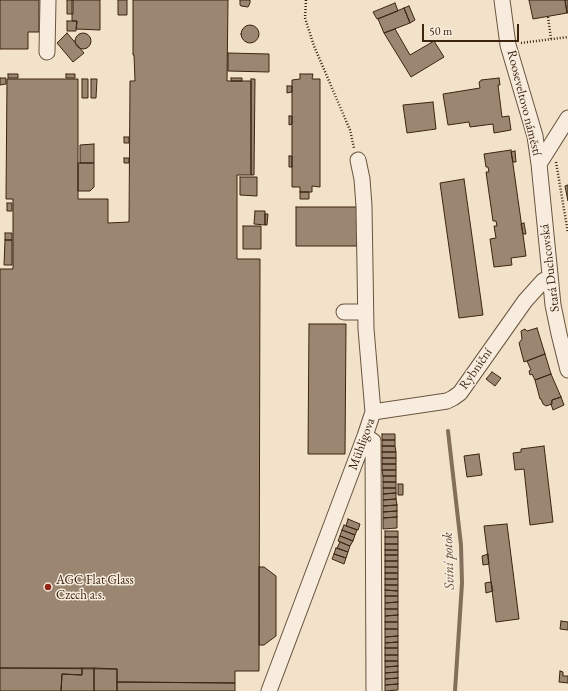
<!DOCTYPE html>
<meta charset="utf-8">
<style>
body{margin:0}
#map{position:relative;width:568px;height:691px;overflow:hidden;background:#f2e2ca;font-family:"EB Garamond",serif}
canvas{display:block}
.scale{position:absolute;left:422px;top:24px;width:97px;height:18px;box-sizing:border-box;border:2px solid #3c2411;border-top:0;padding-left:5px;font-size:12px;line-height:14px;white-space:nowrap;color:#3c2411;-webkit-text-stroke:3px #f7ecdd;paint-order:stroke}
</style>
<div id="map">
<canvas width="568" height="691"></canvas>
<div class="scale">50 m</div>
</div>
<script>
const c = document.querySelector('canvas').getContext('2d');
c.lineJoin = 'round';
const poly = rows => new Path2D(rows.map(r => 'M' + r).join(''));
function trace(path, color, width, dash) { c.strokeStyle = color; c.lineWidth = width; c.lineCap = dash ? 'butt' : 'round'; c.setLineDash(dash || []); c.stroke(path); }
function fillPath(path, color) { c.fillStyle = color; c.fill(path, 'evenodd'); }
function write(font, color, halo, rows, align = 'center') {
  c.font = font + ' "EB Garamond",serif'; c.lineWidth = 3; c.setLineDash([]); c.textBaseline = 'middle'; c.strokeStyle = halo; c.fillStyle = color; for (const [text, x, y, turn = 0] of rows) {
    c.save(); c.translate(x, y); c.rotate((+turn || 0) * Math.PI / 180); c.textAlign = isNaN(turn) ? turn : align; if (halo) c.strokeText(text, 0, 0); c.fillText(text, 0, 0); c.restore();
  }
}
trace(poly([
 [448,431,461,545,462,583,455,691]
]), '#846f5a', 4);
const building = poly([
 [0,0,39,0,39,32,28,32,28,49,0,49,0,0],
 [67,0,73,0,73,14,67,14,67,0],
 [72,0,100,0,100,30,76,29,77,21,72,21,72,0],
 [118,0,127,0,127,15,118,15,118,0],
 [133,0,228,0,227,81,251,81,251,175,237,175,237,259,260,259,259,671,235,671,235,683,117,682,117,669,0,668,0,269,13,269,13,199,6,199,7,79,78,79,78,199,108,199,108,223,129,222,130,81,135,81,134,55,133,55,133,0],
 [240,0,250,0,250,3,248,7,241,6,240,5,240,0],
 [529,0,565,0,567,13,533,19,529,0],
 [565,0,568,0,568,13,567,13,565,0],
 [395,3,398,11,377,19,373,12,395,3],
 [409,6,415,20,410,23,404,8,409,6],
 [404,8,410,23,384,33,378,19,404,8],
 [67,21,77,21,76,31,67,31,67,21],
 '241 34a9 9 0 1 1 18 0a9 9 0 1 1-18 0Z',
 [395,29,410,55,434,41,444,57,411,77,384,33,395,29],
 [67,33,84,53,73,62,57,43,67,33],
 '75 41a8 8 0 1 1 16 0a8 8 0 1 1-16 0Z',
 [228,53,269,54,269,72,228,71,228,53],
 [8,74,18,74,18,78,8,78,8,74],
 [66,74,75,74,75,78,66,78,66,74],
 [300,74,313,74,312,79,320,79,320,187,312,186,312,192,300,192,300,187,292,187,292,80,300,79,300,74],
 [0,78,6,78,6,84,0,85,0,78],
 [231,78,242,78,242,81,231,81,231,78],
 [499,78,500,85,498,85,502,117,509,116,511,130,494,133,493,124,470,127,469,122,448,125,443,94,480,88,479,82,481,81,481,80,499,78],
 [82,79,88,79,88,98,82,98,82,79],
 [91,79,97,79,96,98,91,98,91,79],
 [251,79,255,79,254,175,251,175,251,79],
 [287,86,292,86,292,92,287,93,287,86],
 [433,102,436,129,407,133,403,105,433,102],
 [289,116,292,116,292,124,289,125,289,116],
 [124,137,129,137,129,143,124,143,124,137],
 [94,144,94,163,80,163,80,145,94,144],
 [511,150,526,256,511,258,512,265,494,267,490,239,496,238,494,226,497,226,496,221,493,221,486,172,489,172,488,167,486,167,484,154,511,150],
 [515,151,516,162,513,162,511,152,515,151],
 [289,156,292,156,292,167,289,167,289,156],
 [124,158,129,158,129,163,124,163,124,158],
 [78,163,94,163,94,187,90,191,78,191,78,163],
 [240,177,257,177,257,196,240,195,240,177],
 [464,179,483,315,459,318,440,183,464,179],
 [568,185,568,201,565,186,568,185],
 [300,192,309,192,309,199,300,199,300,192],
 [7,203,12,203,12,211,7,211,7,203],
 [296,207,357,207,357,246,296,246,296,207],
 [255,211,265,211,265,225,254,224,255,211],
 [265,214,268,214,267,225,265,225,265,214],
 [524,223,526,234,523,234,521,224,524,223],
 [243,226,261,226,261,249,243,249,243,226],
 [5,233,12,233,12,240,5,240,5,233],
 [5,240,12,240,12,265,4,265,5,240],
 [309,324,346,324,345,454,308,454,309,324],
 [537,328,545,354,524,362,519,343,522,339,521,331,525,329,527,331,537,328],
 [545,354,551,374,535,380,532,374,530,375,529,371,531,370,527,361,545,354],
 [492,372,501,378,495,386,486,379,492,372],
 [551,374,561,397,552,400,552,404,546,406,543,404,541,399,540,399,535,380,551,374],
 [561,397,564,405,553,410,551,404,552,400,561,397],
 [382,434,395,434,395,440,382,440,382,434],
 [382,440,395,440,395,446,382,446,382,440],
 [382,446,395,446,396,452,382,452,382,446],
 [544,446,553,522,530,525,524,469,515,470,513,453,521,452,521,449,544,446],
 [382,452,396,452,396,458,382,458,382,452],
 [479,454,482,475,467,477,464,456,479,454],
 [382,458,396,458,396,464,382,464,382,458],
 [382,464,396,464,396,470,382,470,382,464],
 [382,470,396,470,396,476,383,476,382,470],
 [383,476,396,476,396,482,383,482,383,476],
 [383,482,396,482,396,488,383,488,383,482],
 [398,484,403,484,403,495,398,495,398,484],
 [383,488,396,488,396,493,383,494,383,488],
 [396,493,396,499,383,500,383,494,396,493],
 [396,499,397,505,383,506,383,500,396,499],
 [397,505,397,511,383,512,383,506,397,505],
 [397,511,397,517,383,518,383,512,397,511],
 [397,517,397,528,383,529,383,518,397,517],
 [348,519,360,524,358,530,346,526,348,519],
 [507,524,519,619,496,622,484,526,507,524],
 [344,525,357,530,355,535,342,530,344,525],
 [342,530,355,535,353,541,340,536,342,530],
 [385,531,398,531,398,537,385,537,385,531],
 [340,536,353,541,350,546,338,541,340,536],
 [385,537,398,537,398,544,385,544,385,537],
 [340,542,350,546,348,552,337,548,340,542],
 [385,544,398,544,398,550,385,550,385,544],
 [336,548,348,552,346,558,334,554,336,548],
 [385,550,398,550,398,555,385,555,385,550],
 [334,554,346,558,344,564,332,559,334,554],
 [488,554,489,564,483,565,482,556,488,554],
 [385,555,398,555,398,561,385,561,385,555],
 [385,561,398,561,398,567,385,567,385,561],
 [259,567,264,567,276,576,276,636,264,645,259,645,259,567],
 [385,567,398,567,398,573,385,573,385,567],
 [385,573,398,573,398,579,385,579,385,573],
 [385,579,398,579,398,585,385,585,385,579],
 [491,582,493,591,486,593,485,583,491,582],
 [385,585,398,585,398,591,385,590,385,585],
 [385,590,398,591,398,596,385,596,385,590],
 [385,596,398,596,398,602,385,603,385,596],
 [398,602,398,609,385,609,385,603,398,602],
 [385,609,398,609,398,615,385,616,385,609],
 [398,615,398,622,385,622,385,616,398,615],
 [561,621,568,622,568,630,560,629,561,621],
 [385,622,398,622,398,629,385,629,385,622],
 [385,629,398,629,398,636,385,637,385,629],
 [398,636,398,642,385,643,385,637,398,636],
 [398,642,398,648,385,648,385,643,398,642],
 [385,648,398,648,398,655,385,655,385,648],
 [385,655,398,655,398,661,385,661,385,655],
 [385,661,398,661,398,666,385,667,385,661],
 [398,666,398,672,385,673,385,667,398,666],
 [0,668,82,668,82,675,62,674,61,691,0,691,0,668],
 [82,668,94,668,94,691,61,691,62,674,82,675,82,668],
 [94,668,117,669,117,691,94,691,94,668],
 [560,671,563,672,563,676,568,676,568,683,559,682,560,671],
 [398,672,398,678,385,679,385,673,398,672],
 [398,678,398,684,385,685,385,679,398,678],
 [117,682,235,683,235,691,117,691,117,682],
 [398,684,398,690,385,691,385,685,398,684]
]);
fillPath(building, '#9b8771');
trace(building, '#3c2411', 1);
const minor = poly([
 [502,0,508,45,535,136,539,164,553,305,559,334,568,370],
 [47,52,48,0],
 [539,164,568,118],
 [344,312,365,312],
 [373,412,447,401,453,398,460,393,525,301,543,281,550,277],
 [365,436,373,441,374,691],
 [269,691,365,436,373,412,366,329,364,206,362,179,358,160]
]);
trace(minor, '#6a543f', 17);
trace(poly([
 [306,0,305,18,314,46,350,130,354,148],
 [548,17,551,39],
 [521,43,568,37],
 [556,162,568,233]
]), '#3c2411', 2.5, [1, 2]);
trace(minor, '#f7ecdd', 15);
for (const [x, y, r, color] of [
 [48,587,4,"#8f2418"]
]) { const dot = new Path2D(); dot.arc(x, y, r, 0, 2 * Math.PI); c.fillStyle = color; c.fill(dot); trace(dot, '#f7ecdd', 1.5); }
write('13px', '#3c2411', '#f7ecdd', [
 ["Rooseveltovo náměstí",524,103,76],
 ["Stará Duchcovská",550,268,-97],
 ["Rybniční",476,369,-55],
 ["Mühligova",362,444,-70]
]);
write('13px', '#3c2411', '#f7ecdd', [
 ["AGC Flat Glass",56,580],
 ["Czech a.s.",56,595]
], 'left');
write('italic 14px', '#604a36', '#f7ecdd', [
 ["Sviní potok",449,561,-92]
]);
</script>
